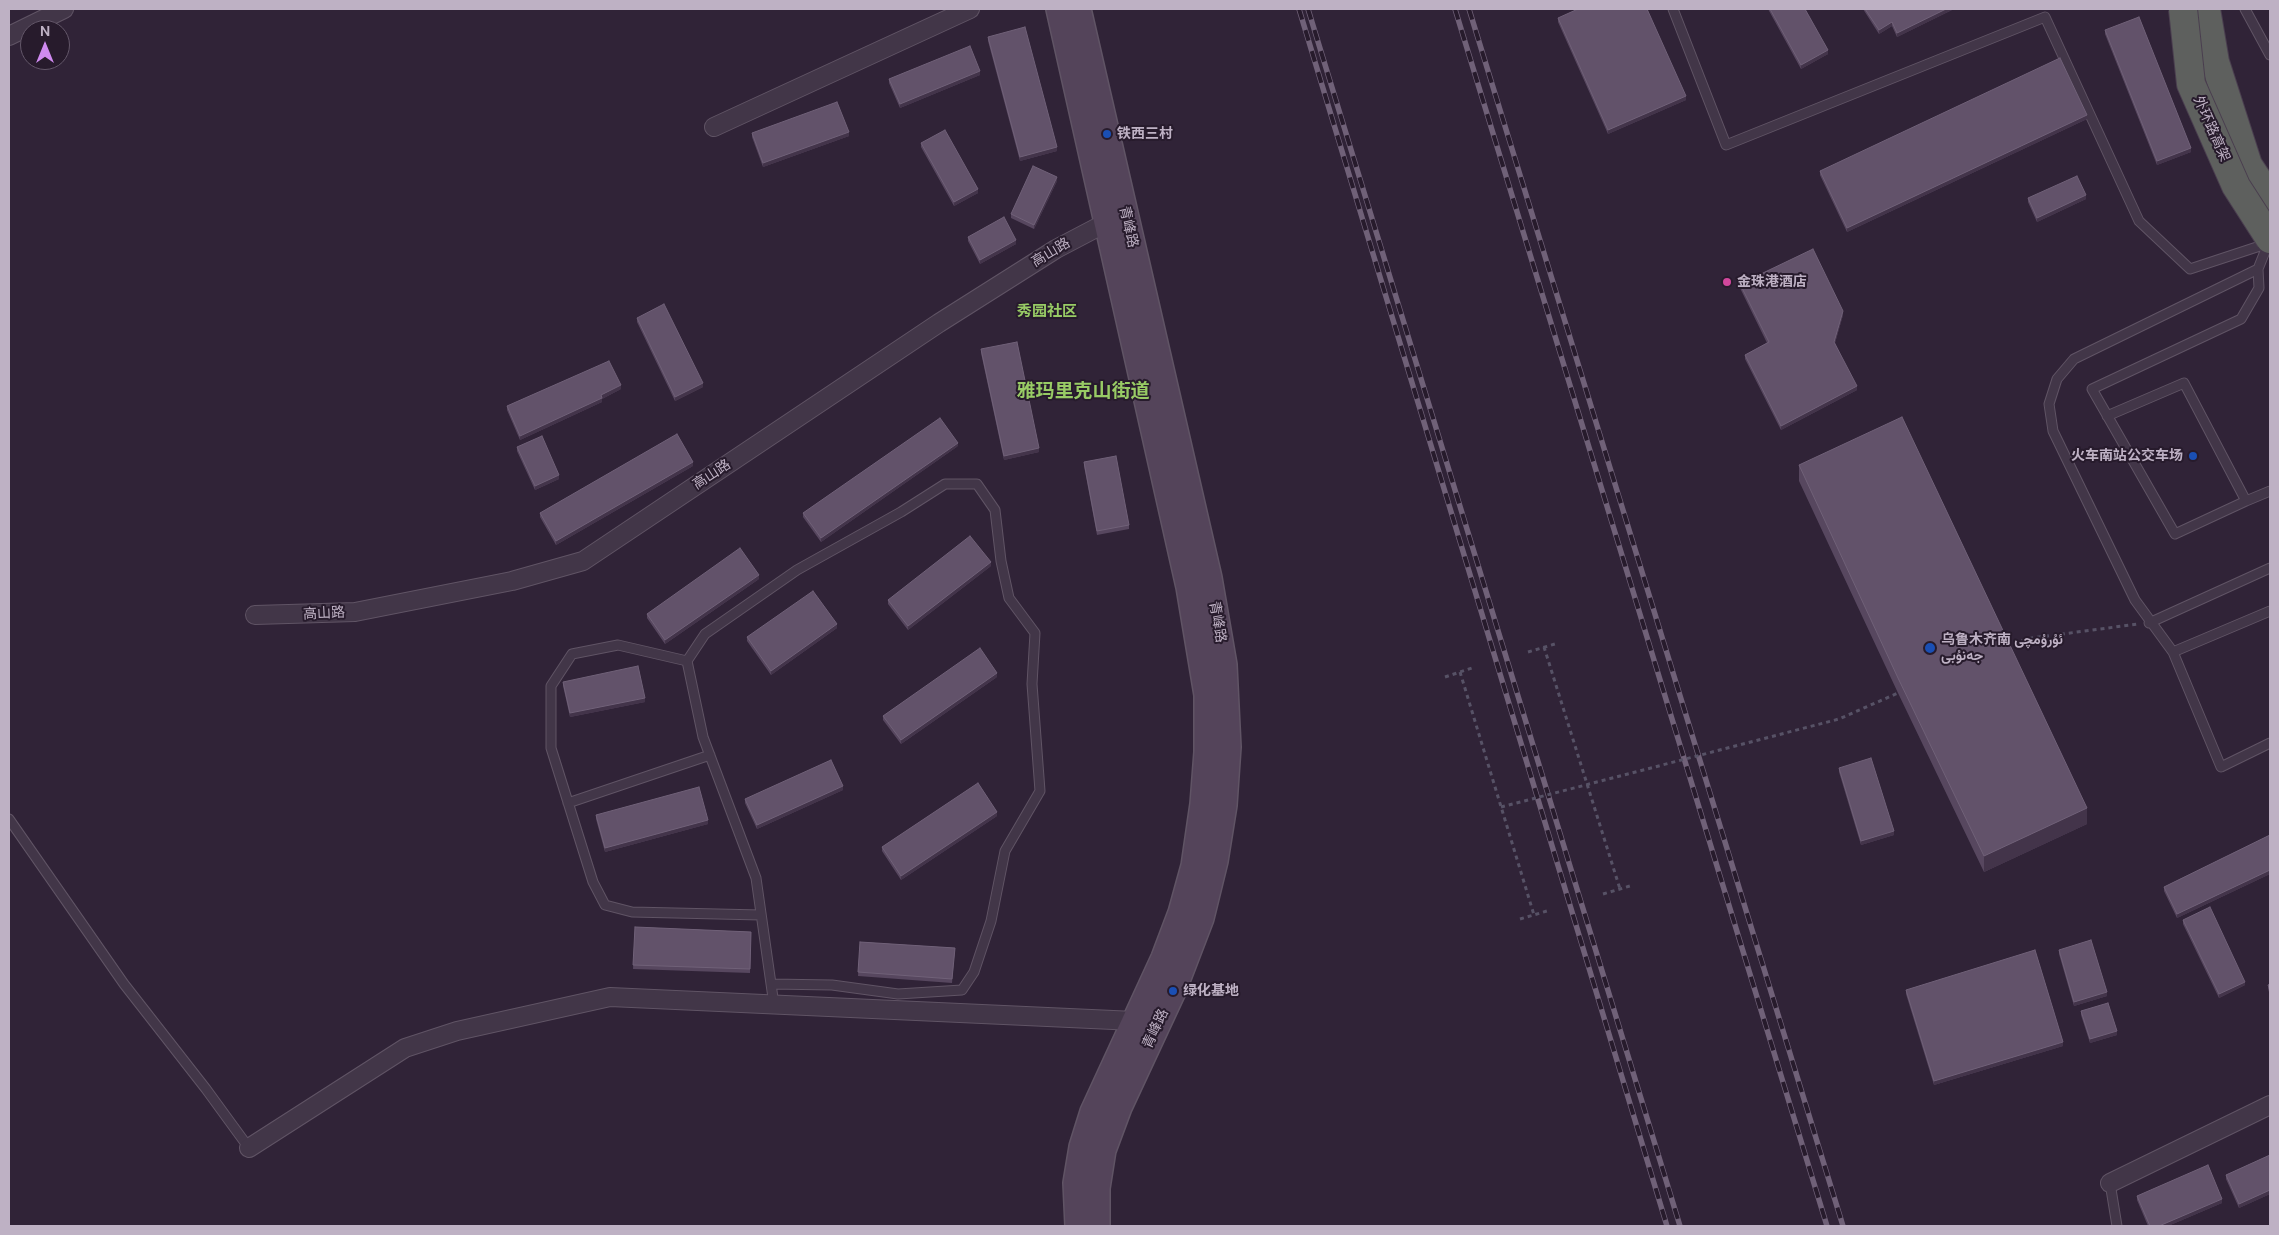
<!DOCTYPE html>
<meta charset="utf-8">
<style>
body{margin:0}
#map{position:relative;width:2279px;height:1235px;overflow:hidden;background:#302337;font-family:"DM Sans",sans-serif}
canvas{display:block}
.frame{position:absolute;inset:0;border:10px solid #beb1c4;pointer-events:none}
.north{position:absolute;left:20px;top:20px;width:50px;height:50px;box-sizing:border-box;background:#271b2c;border:1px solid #635769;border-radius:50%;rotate:0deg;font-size:14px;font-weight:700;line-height:20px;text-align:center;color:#beb1c4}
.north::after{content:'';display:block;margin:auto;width:18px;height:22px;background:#cf8af0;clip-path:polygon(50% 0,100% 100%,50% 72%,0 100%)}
</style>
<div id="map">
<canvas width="2279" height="1235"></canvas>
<div class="frame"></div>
<div class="north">N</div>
</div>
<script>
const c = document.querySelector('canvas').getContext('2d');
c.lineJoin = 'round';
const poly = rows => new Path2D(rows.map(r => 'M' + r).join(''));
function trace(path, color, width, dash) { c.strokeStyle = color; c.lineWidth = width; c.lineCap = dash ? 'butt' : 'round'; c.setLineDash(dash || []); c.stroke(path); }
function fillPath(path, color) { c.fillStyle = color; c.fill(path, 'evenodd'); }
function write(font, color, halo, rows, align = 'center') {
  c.font = font + ' "DM Sans",Vazirmatn,"Noto Sans SC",sans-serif'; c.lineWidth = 4; c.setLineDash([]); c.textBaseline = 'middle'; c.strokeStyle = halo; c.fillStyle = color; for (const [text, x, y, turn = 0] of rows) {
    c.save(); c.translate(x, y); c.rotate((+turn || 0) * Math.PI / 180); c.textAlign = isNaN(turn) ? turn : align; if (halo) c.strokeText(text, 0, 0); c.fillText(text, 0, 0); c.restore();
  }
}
const service = poly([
 [1673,9,1726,145,2045,17,2139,221,2190,269,2269,243],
 [2245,9,2270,55],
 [2258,269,2074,359,2057,379,2049,404,2053,431,2135,600,2173,652,2270,611],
 [2107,416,2184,383,2246,501,2270,491],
 [2246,501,2175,534,2092,389,2241,319,2259,288,2258,269,2268,244],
 [2149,623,2270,568],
 [2173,652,2221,767,2270,743],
 [687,661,618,645,572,654,551,686,551,748,593,882,605,905,632,912,761,915],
 [568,803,710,755],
 [9,819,124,984,206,1089,249,1148],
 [772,984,832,985,898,994,962,990,974,972,991,921,1005,851,1040,791,1032,684,1035,633,1009,598,1001,561,995,510,977,484,945,484,901,512,797,570,705,634,687,661,703,737,756,878,774,1005],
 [2110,1183,2117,1226]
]);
const minor = poly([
 [9,36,64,9],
 [714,127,970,9],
 [255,615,355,612,512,581,583,561,939,323,1056,249,1117,217],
 [249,1148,405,1048,457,1031,610,997,1135,1021],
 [2110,1183,2270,1105]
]);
const secondary = poly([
 [1059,9,1189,587,1207,695,1207,752,1203,804,1194,866,1181,913,1164,958,1093,1112,1082,1147,1076,1183,1078,1226],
 [1078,9,1209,578,1224,665,1228,747,1224,805,1215,861,1201,918,1173,991,1119,1107,1103,1150,1097,1188,1097,1226]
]);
const trunk = poly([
 [2206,9,2215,62,2248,165,2270,198]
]);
trace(service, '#605465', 11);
trace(minor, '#605465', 20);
trace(secondary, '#605465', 28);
trace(trunk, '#4a3e4f', 30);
trace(poly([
 [2006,645,2032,638,2138,624],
 [1544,647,1620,889],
 [1528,652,1555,644],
 [1460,672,1534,915],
 [1445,677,1472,668],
 [1603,894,1630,886],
 [1520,919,1547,911]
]), '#575266', 3, [4, 4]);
trace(service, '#423648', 9);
trace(minor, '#423648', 18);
trace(secondary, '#54445a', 25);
trace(trunk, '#5e605e', 28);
const rail = poly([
 [1299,9,1667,1226],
 [1308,9,1680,1226],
 [1455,9,1827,1226],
 [1469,9,1843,1226]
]);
trace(rail, '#706178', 5.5);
trace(rail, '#271b2c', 4, [11]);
const trunkBridge = poly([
 [2183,9,2191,84,2236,186,2270,239]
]);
trace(trunkBridge, '#4a3e4f', 30, []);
trace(poly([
 [1501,807,1839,719,1898,693]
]), '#575266', 3, [4, 4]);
trace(trunkBridge, '#5e605e', 28);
fillPath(poly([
 [1768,9,1805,9,1828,54,1801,69],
 [1863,9,1954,9,1897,37,1892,26,1879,34],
 [1558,18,1686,100,1608,134,1558,22],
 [2105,30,2191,152,2157,165,2105,34],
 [988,37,1057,151,1020,161,988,41],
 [980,75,900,108,889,83,889,79],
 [2087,119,1847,232,1820,175,1820,171],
 [752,133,849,136,763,167,752,137],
 [921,143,978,193,954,206,921,147],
 [1057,181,1034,229,1011,218,1011,214],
 [2028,198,2086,199,2037,222,2028,202],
 [968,237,1016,244,980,264,968,241],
 [1740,284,1843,315,1835,343,1857,390,1781,430,1745,359,1745,355,1767,343,1740,288],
 [637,318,703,387,675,401,637,322],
 [981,349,1039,452,1004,460,981,353],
 [621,389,602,399,602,402,520,440,507,410,507,406],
 [958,446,821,542,803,517,803,513],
 [517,447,559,479,535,490,517,451],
 [1084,462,1129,525,1129,529,1097,535,1084,466],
 [1799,465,2087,824,1984,872,1898,693,1799,481],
 [693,466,556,545,540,517,540,513],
 [991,566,908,630,888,604,888,600],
 [759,579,665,644,647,618,647,614],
 [837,628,771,675,747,641,747,637],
 [997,677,901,744,883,720,883,716],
 [563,682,645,702,570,717,563,686],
 [1839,768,1894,835,1861,845,1839,772],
 [843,790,757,829,745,803,745,799],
 [596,815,708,824,605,852,596,819],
 [997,816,901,880,882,851,882,847],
 [2270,835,2270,874,2177,918,2164,891,2164,887],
 [2183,920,2245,985,2219,998,2183,924],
 [635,927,751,932,750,973,633,969],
 [860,942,955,948,952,983,858,976],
 [2059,950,2107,996,2074,1006,2059,954],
 [2270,984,2270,995,2268,989,2268,985],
 [1906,990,2063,1046,1934,1085,1906,994],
 [2081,1011,2117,1035,2090,1043,2081,1015],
 [2270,1155,2270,1194,2239,1208,2226,1179,2226,1175],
 [2137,1196,2222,1203,2168,1226,2148,1226,2137,1200]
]), '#57475f');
fillPath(poly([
 [1946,9,1954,9,1897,37,1897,33],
 [1892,22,1892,26,1879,34,1879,30],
 [1828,50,1828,54,1801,69,1801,65],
 [980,71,980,75,900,108,900,104],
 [1686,96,1686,100,1608,134,1608,130],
 [2087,115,2087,119,1847,232,1847,228],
 [849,132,849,136,763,167,763,163],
 [1057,147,1057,151,1020,161,1020,157],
 [2191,148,2191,152,2157,165,2157,161],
 [1057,177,1057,181,1034,229,1034,225],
 [978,189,978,193,954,206,954,202],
 [2086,195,2086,199,2037,222,2037,218],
 [1016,240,1016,244,980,264,980,260],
 [1843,311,1843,315,1834,346,1834,342],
 [703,383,703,387,675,401,675,397],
 [621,385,621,389,602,399,602,402,520,440,520,436],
 [1857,386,1857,390,1781,430,1781,426],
 [958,443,958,446,821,542,821,538],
 [1039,448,1039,452,1004,460,1004,456],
 [693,462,693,466,556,545,556,541],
 [559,475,559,479,535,490,535,486],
 [991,562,991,566,908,630,908,626],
 [759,575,759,579,665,644,665,640],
 [837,624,837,628,771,675,771,671],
 [997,673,997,677,901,744,901,740],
 [645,698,645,702,570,717,570,713],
 [843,786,843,790,757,829,757,825],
 [2087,808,2087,824,1984,872,1984,856],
 [997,812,997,816,901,880,901,876],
 [708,820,708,824,605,852,605,848],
 [1894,831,1894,835,1861,845,1861,841],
 [2270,870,2270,874,2177,918,2177,914],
 [2245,982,2245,985,2219,998,2219,994],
 [2107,992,2107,996,2074,1006,2074,1002],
 [2117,1031,2117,1035,2090,1043,2090,1039],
 [2063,1042,2063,1046,1934,1085,1934,1081],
 [2270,1190,2270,1194,2239,1208,2239,1204],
 [2222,1199,2222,1203,2168,1226,2159,1226]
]), '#43344a');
const building = poly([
 [1578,9,1647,9,1686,96,1608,130,1558,18,1578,9],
 [1770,9,1805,9,1828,50,1801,65,1770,9],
 [1865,9,1946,9,1897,33,1892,22,1879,30,1865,9],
 [2139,17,2191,148,2157,161,2105,30,2139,17],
 [1025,27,1057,147,1020,157,988,37,1025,27],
 [970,46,980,71,900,104,889,79,970,46],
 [2060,58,2087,115,1847,228,1820,171,2060,58],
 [837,102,849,132,763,163,752,133,837,102],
 [945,130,978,189,954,202,921,143,945,130],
 [1033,166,1057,177,1034,225,1011,214,1033,166],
 [2077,176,2086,195,2037,218,2028,198,2077,176],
 [1004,217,1016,240,980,260,968,237,1004,217],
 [1813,249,1843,311,1834,342,1857,386,1781,426,1745,355,1769,342,1740,284,1813,249],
 [664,304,703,383,675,397,637,318,664,304],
 [1017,342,1039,448,1004,456,981,349,1017,342],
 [609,361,621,385,601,395,602,398,520,436,507,406,609,361],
 [1902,417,2087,808,1984,856,1898,678,1799,465,1902,417],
 [940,418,958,443,821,538,803,513,940,418],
 [677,434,693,462,556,541,540,513,677,434],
 [542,436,559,475,535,486,517,447,542,436],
 [1116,456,1129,525,1097,531,1084,462,1116,456],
 [970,536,991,562,908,626,888,600,970,536],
 [740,548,759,575,665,640,647,614,740,548],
 [813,591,837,624,771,671,747,637,813,591],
 [980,648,997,673,901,740,883,716,980,648],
 [638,666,645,698,570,713,563,682,638,666],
 [1871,758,1894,831,1861,841,1839,768,1871,758],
 [831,760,843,786,757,825,745,799,831,760],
 [978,783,997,812,901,876,882,847,978,783],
 [699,787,708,820,605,848,596,815,699,787],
 [2270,835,2270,870,2177,914,2164,887,2270,835],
 [2210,907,2245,982,2219,994,2183,920,2210,907],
 [635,927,751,932,750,969,633,965,635,927],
 [2091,940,2107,992,2074,1002,2059,950,2091,940],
 [860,942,955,948,952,979,858,972,860,942],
 [2035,950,2063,1042,1934,1081,1906,990,2035,950],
 [2270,984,2270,991,2268,985,2270,984],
 [2108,1003,2117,1031,2090,1039,2081,1011,2108,1003],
 [2270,1155,2270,1190,2239,1204,2226,1175,2270,1155],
 [2208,1165,2222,1199,2159,1226,2150,1226,2137,1196,2208,1165]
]);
fillPath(building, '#62526a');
trace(building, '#706178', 1);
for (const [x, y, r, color] of [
 [1107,134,5,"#1a4fb4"],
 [1727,282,5,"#d1479c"],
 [2193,456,5,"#1a4fb4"],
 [1930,648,6,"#1a4fb4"],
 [1173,991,5,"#1a4fb4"]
]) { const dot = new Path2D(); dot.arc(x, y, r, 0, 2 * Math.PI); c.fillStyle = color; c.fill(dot); trace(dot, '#271b2c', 2); }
write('14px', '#beb1c4', '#271b2c', [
 ["外环路高架",2211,129,66],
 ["青峰路",1128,227,77],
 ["高山路",1051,253,-31],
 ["高山路",712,475,-33],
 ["高山路",324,614,-3],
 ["青峰路",1217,622,80],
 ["青峰路",1156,1029,-65]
]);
write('bold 14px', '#beb1c4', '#271b2c', [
 ["铁西三村",1117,134],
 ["金珠港酒店",1737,282],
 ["火车南站公交车场",2183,456,"right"],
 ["乌鲁木齐南 ئۇرۇمچى",1941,640],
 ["جەنۇبى",1941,656],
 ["绿化基地",1183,991]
], 'left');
write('bold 15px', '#98cb65', '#271b2c', [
 ["秀园社区",1047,312]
]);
write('bold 19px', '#98cb65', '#271b2c', [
 ["雅玛里克山街道",1083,392]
]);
</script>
